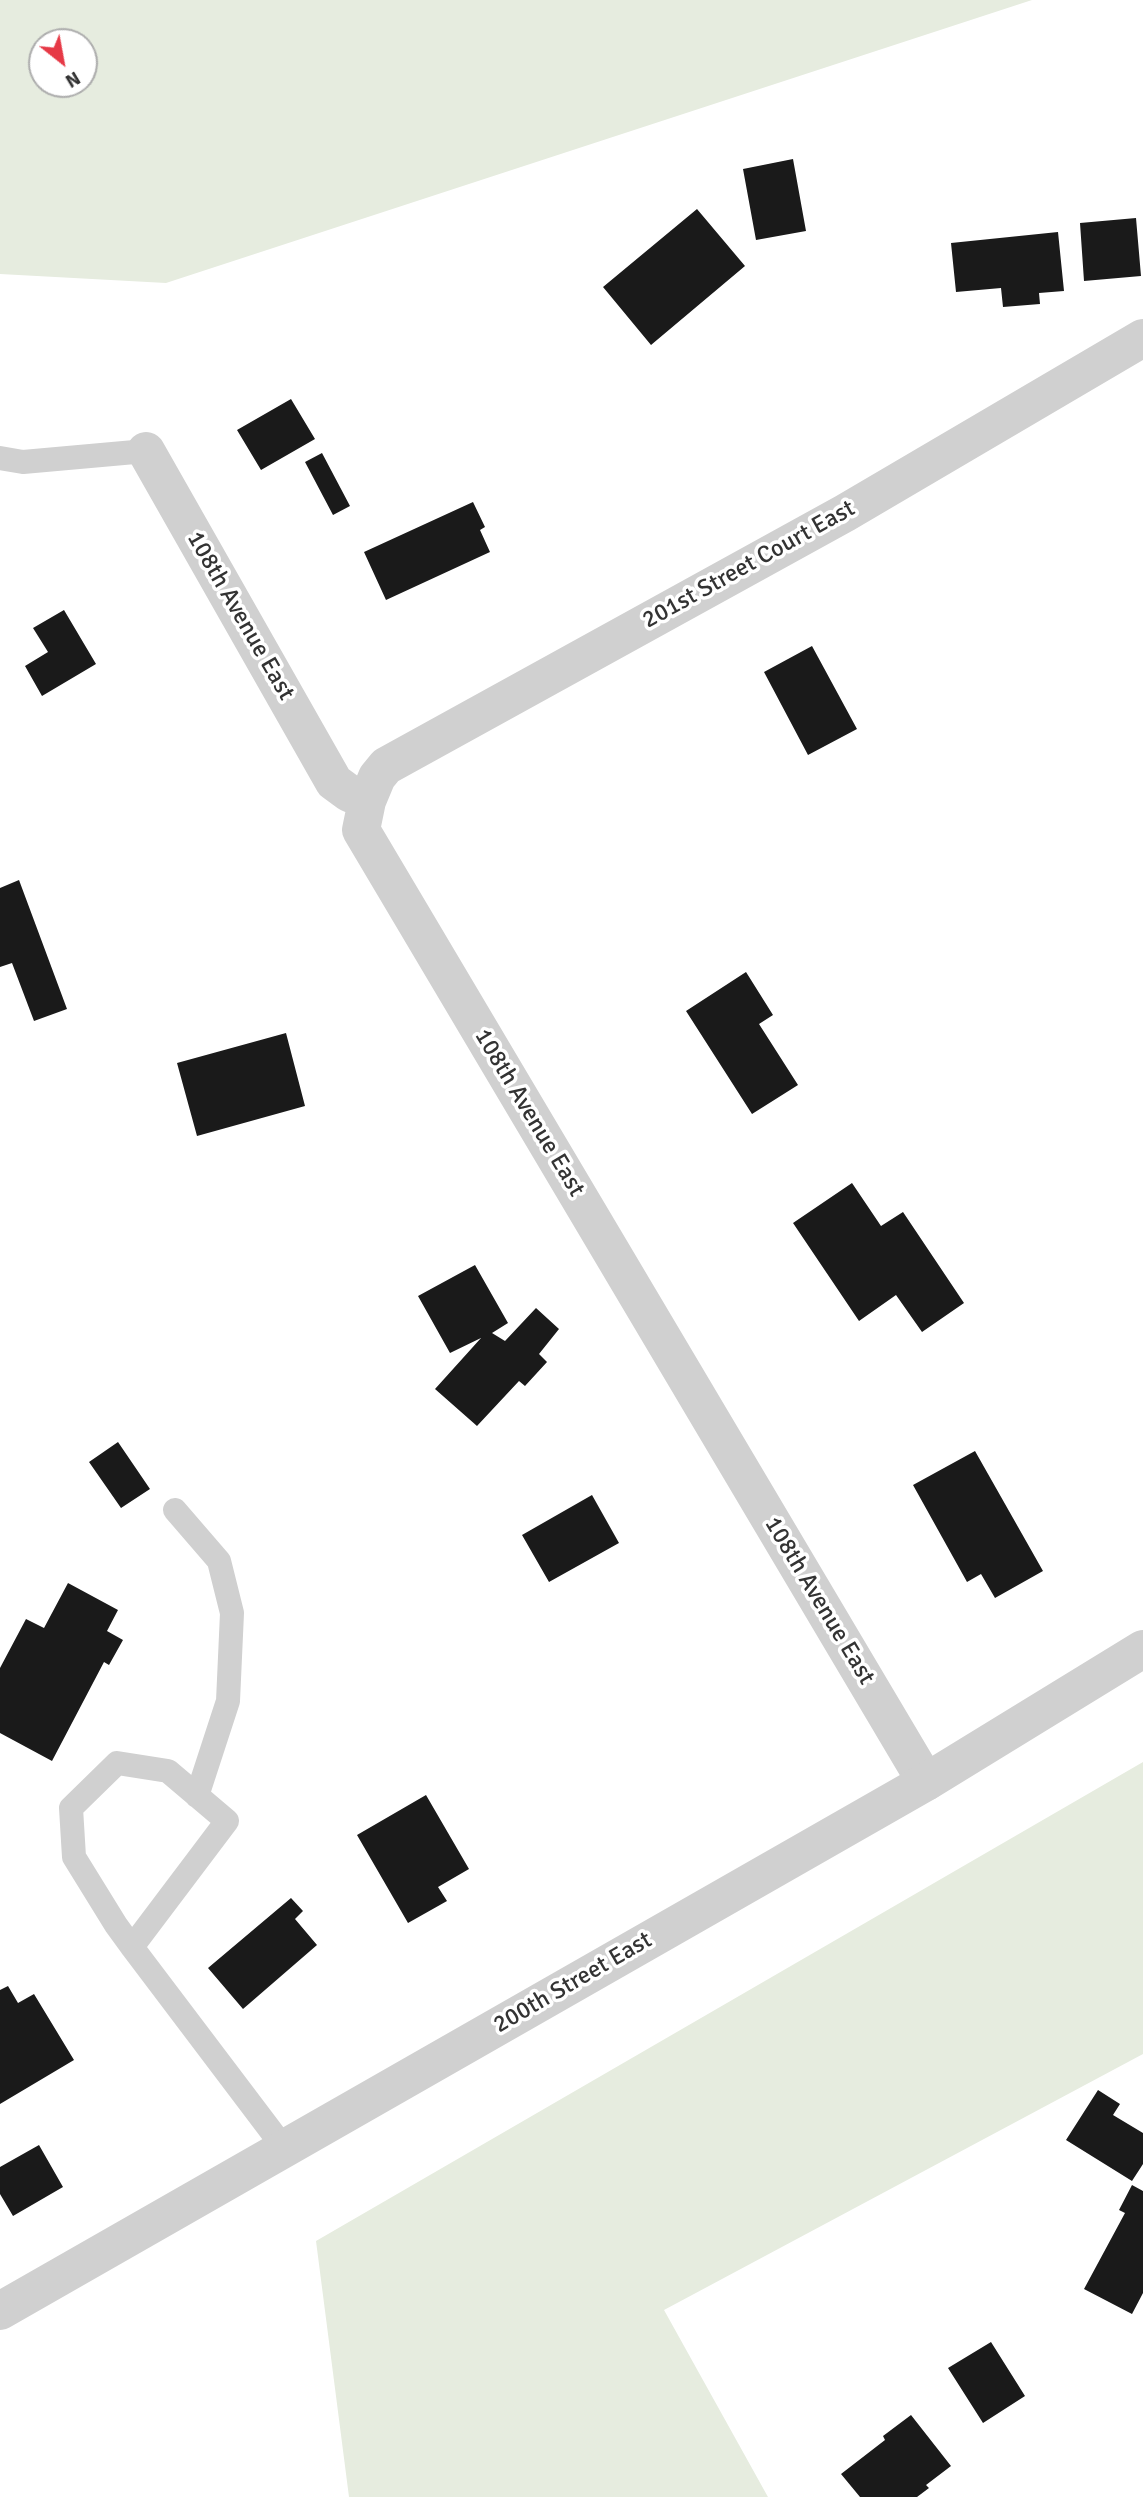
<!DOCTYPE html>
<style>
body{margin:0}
#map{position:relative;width:1143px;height:2497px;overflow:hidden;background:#fff;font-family:Signika,sans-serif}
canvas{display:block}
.north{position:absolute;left:28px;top:28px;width:70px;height:70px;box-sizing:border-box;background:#fff;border:2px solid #adadad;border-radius:50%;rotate:149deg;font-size:19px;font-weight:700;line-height:28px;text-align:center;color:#333}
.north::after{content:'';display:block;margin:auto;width:24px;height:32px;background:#e63946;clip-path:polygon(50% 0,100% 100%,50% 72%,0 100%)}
</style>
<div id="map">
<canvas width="1143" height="2497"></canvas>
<div class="north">N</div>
</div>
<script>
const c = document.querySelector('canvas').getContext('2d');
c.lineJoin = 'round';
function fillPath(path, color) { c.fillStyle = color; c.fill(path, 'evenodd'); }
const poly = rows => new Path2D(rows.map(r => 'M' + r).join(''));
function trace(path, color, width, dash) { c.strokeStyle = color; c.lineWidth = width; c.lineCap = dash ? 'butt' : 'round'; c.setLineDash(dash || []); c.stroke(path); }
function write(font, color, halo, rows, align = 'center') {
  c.font = font + ' Signika,sans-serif'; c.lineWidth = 7; c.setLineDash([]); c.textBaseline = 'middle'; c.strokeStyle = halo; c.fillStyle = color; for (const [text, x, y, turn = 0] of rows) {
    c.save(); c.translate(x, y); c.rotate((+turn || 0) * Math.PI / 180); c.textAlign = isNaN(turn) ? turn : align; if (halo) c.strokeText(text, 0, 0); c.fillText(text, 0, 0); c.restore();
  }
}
fillPath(poly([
 [0,0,1032,0,166,283,0,274],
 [84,42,84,84,42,84,42,42],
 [1143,1762,1143,2054,664,2310,768,2497,349,2497,316,2241]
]), '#e6ecdf');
fillPath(poly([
 [793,159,806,231,756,240,743,169],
 [697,209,745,266,651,345,603,287],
 [1136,218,1141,276,1084,281,1080,223],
 [1058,232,1064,291,1039,293,1040,304,1003,307,1001,288,956,292,951,243],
 [291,399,315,439,261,470,237,430],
 [322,453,350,506,333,515,305,462],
 [473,502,485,527,480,530,490,552,386,600,364,552],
 [64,610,96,664,42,696,25,666,48,652,33,628],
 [812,646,857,729,808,755,764,672],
 [19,880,67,1009,34,1021,12,963,0,967,0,888],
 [746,972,773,1015,759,1024,798,1085,752,1114,686,1011],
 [286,1033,305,1106,197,1136,177,1063],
 [852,1183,881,1226,903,1212,964,1303,922,1332,896,1295,859,1321,793,1223],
 [475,1265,508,1323,492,1333,505,1341,536,1308,559,1329,539,1354,547,1362,525,1386,519,1381,477,1426,435,1389,481,1338,450,1353,418,1296],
 [118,1442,150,1489,121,1508,89,1462],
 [975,1451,1043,1571,995,1598,981,1574,967,1582,913,1485],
 [592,1495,619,1543,549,1582,522,1535],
 [68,1583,118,1610,107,1631,123,1640,109,1665,104,1662,52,1761,0,1733,0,1668,26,1619,44,1628],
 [426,1795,469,1869,438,1887,447,1901,408,1923,357,1835],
 [291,1898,303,1911,295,1919,317,1945,243,2009,208,1968],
 [8,1986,18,2003,34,1994,74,2060,0,2104,0,1990],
 [1098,2090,1120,2104,1113,2115,1143,2133,1143,2164,1132,2181,1066,2140],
 [39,2145,63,2187,13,2216,0,2194,0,2167],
 [1132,2185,1143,2191,1143,2293,1132,2314,1084,2289,1125,2213,1119,2210],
 [991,2342,1025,2396,983,2423,948,2368],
 [911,2415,951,2466,926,2485,929,2488,917,2497,860,2497,841,2474,885,2440,883,2436]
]), '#1a1a1a');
trace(poly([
 [0,458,23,462,146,451],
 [175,1510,219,1561,232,1613,228,1701,197,1796],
 [132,1947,227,1821,168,1771,117,1763,71,1808,74,1857,116,1925,132,1947,284,2148]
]), '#d0d0d0', 24);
trace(poly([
 [146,451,334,782,349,793,367,801,361,830,926,1782],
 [367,801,377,777,386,766,845,513,1143,338]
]), '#d0d0d0', 38);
trace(poly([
 [0,2311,926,1782,1143,1649]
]), '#d0d0d0', 38);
write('24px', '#333', '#fff', [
 ["201st Street Court East",749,565,-29],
 ["108th Avenue East",240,616,60],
 ["108th Avenue East",529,1113,59],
 ["108th Avenue East",819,1601,59],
 ["200th Street East",573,1983,-30]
]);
</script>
